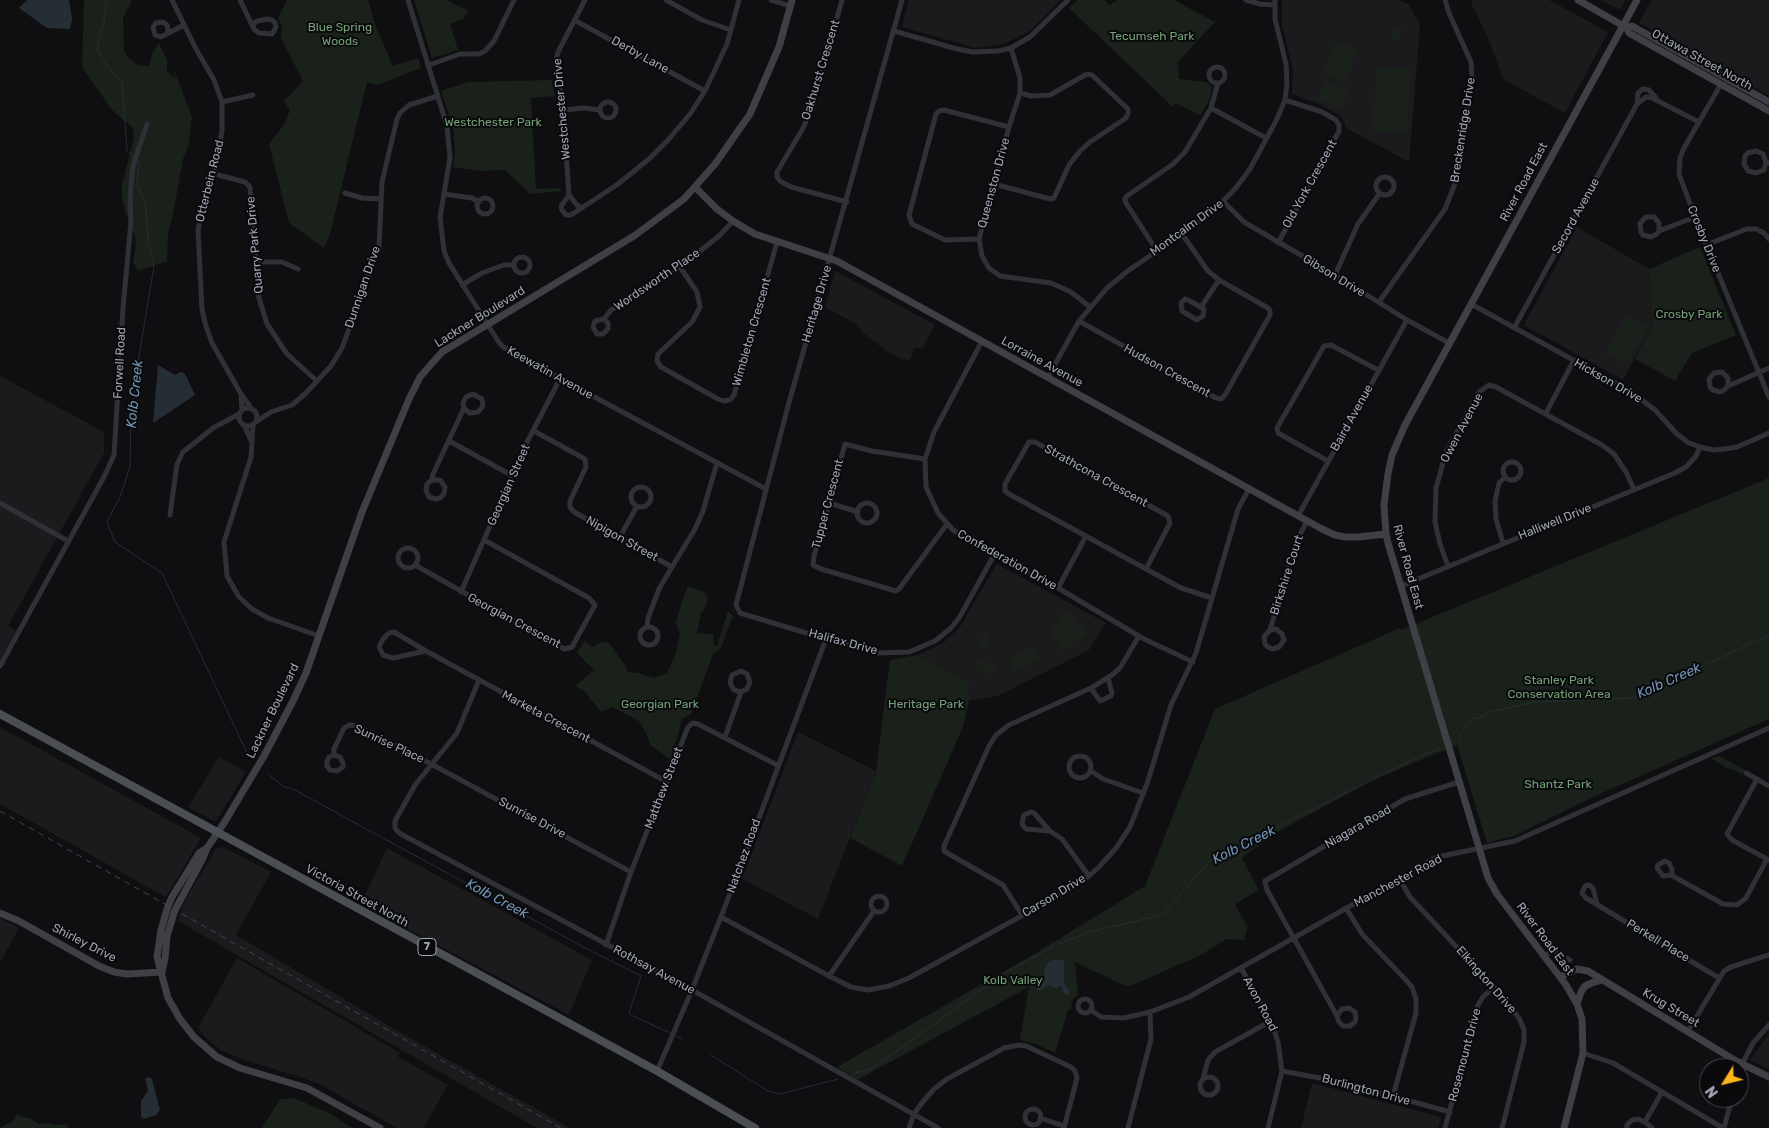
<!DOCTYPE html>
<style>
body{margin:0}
#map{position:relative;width:1769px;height:1128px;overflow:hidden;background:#0f0f11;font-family:Rubik,sans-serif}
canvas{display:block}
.north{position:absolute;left:1699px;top:1058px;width:50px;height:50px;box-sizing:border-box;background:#0a0a0c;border:1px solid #46484f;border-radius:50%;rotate:234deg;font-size:14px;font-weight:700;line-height:20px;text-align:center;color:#9fa5b3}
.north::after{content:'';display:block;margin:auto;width:18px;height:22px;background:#ffb519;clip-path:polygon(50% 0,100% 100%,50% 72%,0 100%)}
</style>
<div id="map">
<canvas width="1769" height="1128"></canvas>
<div class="north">N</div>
</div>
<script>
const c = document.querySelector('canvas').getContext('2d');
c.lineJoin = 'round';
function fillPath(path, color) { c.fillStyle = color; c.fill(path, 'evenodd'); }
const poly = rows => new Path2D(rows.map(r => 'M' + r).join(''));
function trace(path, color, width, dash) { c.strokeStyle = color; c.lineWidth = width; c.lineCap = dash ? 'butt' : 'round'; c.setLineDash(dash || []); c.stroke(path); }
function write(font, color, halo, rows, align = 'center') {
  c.font = font + ' Rubik,sans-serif'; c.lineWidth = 4; c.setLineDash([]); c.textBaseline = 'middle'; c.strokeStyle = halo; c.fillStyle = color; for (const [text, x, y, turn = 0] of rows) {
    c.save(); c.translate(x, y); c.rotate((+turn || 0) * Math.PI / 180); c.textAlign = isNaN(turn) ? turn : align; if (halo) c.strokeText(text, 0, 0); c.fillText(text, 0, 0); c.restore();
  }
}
fillPath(poly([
 [909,0,1061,0,1030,31,1004,44,976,48,902,27],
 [1282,0,1399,0,1409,5,1420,25,1409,162,1346,128,1344,120,1338,114,1319,104,1292,94,1293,70,1282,25],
 [1472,0,1549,0,1608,32,1565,113,1503,79,1489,40,1471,3],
 [1601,0,1625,0,1620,10],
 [1652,0,1769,0,1769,96,1639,23],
 [1577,227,1649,269,1653,324,1623,380,1524,325],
 [835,271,935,325,922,349,914,348,910,360,899,358,885,350,862,332,858,325,825,307],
 [0,376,104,432,104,453,8,626,16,631,0,659],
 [997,564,1106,623,1089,650,1000,695,969,701,970,683,918,655,943,643,960,627],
 [0,727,201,838,166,897,0,804],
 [798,732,876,771,818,919,742,879],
 [219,757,246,772,216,821,212,820,188,807],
 [223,847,271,872,236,935,403,1034,570,1128,537,1128,178,921,183,904,214,852,217,848],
 [387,848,592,960,569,1015,361,904],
 [0,918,19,928,0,963],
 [237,958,400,1053,398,1057,448,1085,423,1128,397,1128,319,1084,303,1078,239,1058,221,1050,207,1039,198,1028],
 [1769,1034,1769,1069,1750,1060],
 [1312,1083,1441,1117,1438,1128,1301,1128]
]), '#1b1b1e');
fillPath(poly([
 [84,0,132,0,123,18,124,49,127,57,138,65,149,66,152,54,159,43,167,60,167,71,176,79,170,59,192,117,188,147,183,159,173,214,168,233,167,261,138,271,133,262,136,244,135,236,126,214,122,198,122,184,134,138,132,127,112,110,82,67],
 [287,0,368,0,376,27,393,66,418,58,421,68,377,85,367,82,330,234,324,248,289,223,269,144,285,123,290,110,284,101,303,81,281,38,282,27,278,18],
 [414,0,447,0,468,11,463,19,450,24,458,50,432,58],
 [1078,0,1105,0,1110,5,1117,0,1174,0,1215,22,1178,62,1179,79,1206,82,1212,87,1209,101,1200,115,1176,103,1173,107,1069,8],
 [1398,25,1401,27,1400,37,1395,40,1392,39,1391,33],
 [1335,41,1357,49,1346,82,1324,74],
 [1377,67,1411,69,1406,134,1372,132],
 [552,80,555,96,531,98,536,189,560,188,561,191,530,194,505,170,480,171,453,167,455,151,453,127,441,91,468,82],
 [1324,80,1349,90,1340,109,1318,100],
 [1700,247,1736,335,1692,353,1675,381,1635,359,1653,324,1649,269],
 [1626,316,1647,327,1627,364,1606,353],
 [1769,478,1769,719,1593,797,1514,836,1487,843,1457,745,1373,780,1272,835,1242,858,1259,890,1235,904,1248,927,1244,940,1227,939,1199,956,1130,986,1123,985,1075,962,1078,994,1072,1001,1071,1009,1068,1010,1055,1053,1036,1044,1020,1040,1029,987,857,1080,837,1067,1031,956,1145,886,1215,709,1400,628,1401,630],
 [688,586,704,592,708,599,704,610,701,613,697,633,713,634,714,645,717,646,728,611,734,617,731,620,721,648,713,654,691,714,682,719,671,760,650,745,647,735,639,721,612,707,601,712,584,691,575,686,594,670,577,653,585,641,592,647,601,642,609,643,624,664,628,672,638,673,654,678,667,673,675,656,680,633,676,623,682,601],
 [1069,610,1087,634,1063,650,1051,633,1059,618],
 [987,631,990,643,985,650,981,644,981,637],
 [1033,647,1040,659,1015,672,1009,659],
 [918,655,970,683,969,701,963,727,902,866,850,838,876,771,890,660],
 [978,660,995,665,992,674,976,669],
 [1719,756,1745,770,1742,774,1729,768,1728,769,1711,758],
 [294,1098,329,1113,353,1128,262,1128,280,1099],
 [17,1114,23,1117,30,1118,39,1124,47,1123,58,1125,67,1124,69,1128,0,1128,13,1121]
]), '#19211a');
fillPath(poly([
 [27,0,69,0,72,19,70,29,47,28,19,8],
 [158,365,175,375,181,372,185,374,195,395,153,423],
 [1055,959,1064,961,1064,983,1070,992,1068,995,1063,992,1061,986,1056,988,1048,985,1040,991,1036,988,1037,984,1045,980,1044,969,1048,963],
 [149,1077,152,1079,160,1110,156,1115,144,1119,141,1117,141,1101,148,1091,145,1078]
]), '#252e35');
trace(poly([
 [106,0,104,22,97,49,108,67,122,82,127,151,134,157],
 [137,160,139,162,137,183,146,206,148,242,154,266,135,381,135,394,131,408,130,467,120,497,107,522,115,542,162,573,248,755],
 [1462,740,1458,736,1470,723,1471,719,1478,718,1490,712,1535,702,1634,698,1769,635],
 [268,774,284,787,291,788,587,949,641,976,629,1013,633,1016,670,1033],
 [1059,944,1089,932,1162,915,1211,860,1420,756,1439,749],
 [674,1035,682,1039],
 [711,1055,768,1091,780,1094,838,1079],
 [852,1068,858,1072],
 [852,1074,873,1068,1006,972,1054,946]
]), '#252e35', 1);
trace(poly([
 [172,0,196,49,214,80,222,102,222,131,214,174,205,197,198,230,202,309,205,323,212,343,241,394,251,408],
 [240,0,252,25],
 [408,0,447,126,450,158,440,217,444,251,449,263,498,341,503,347,559,378,766,489],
 [585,0,558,52,556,61,563,110,569,195,561,206,562,210,566,215,571,215,618,184,649,159,668,140,690,114,705,91,727,44,739,0],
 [666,0,702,20,731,30],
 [771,0,790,6],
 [842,0,812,109,802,130,777,172,777,177,780,181,791,187,847,202],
 [902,0,788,406,736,605,740,613,826,639,879,653,909,652,935,641,951,628,959,618,994,555],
 [1246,0,1260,4,1274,5],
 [267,19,272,20,275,23,276,27,272,34,259,33,255,30,252,25,257,21,267,19],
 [574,20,705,91],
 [894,31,957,49,973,52,998,51,1011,48,1030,37,1068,0],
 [168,32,167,25,163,22,156,23,153,27,155,35,161,37,184,25],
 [1011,48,1020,78,1020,93,1009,127,979,239,982,256,989,268,1000,276,1051,283,1071,292,1090,307],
 [429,65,460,54,479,54,485,51,494,41,514,0],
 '1209 75a8 8 0 1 1 16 0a8 8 0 1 1-16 0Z',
 [1721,84,1684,148,1680,158,1679,174,1695,217,1769,397],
 [222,102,253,95],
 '600 110a8 8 0 1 1 16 0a8 8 0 1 1-16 0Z',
 [1637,104,1638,93,1643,89,1649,90,1656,98],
 [1211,108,1266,138],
 [563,110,584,108,600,110],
 [1766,162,1764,170,1756,173,1748,171,1744,164,1745,156,1748,153,1756,151,1763,154,1766,162,1769,163],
 [214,174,245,182,250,187,259,298,267,324,287,354,317,381],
 '1376 186a9 9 0 1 1 18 0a9 9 0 1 1-18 0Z',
 [994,184,1050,199,1054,198,1069,165,1080,151,1090,142,1126,118,1128,113,1128,109,1092,75,1089,74,1085,75,1050,95,1031,96,1020,93],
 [345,193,362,198,381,199],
 [444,194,472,198,479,202],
 [569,195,577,205,582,208],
 '477 206a8 8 0 1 1 16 0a8 8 0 1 1-16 0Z',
 [1224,202,1244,222,1335,275,1407,320,1449,343],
 [1659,231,1659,223,1654,217,1646,217,1640,223,1641,232,1643,235,1651,237,1657,234,1659,231,1695,217],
 [979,239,945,240,912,224,909,215,936,114,939,111,944,110,1009,127],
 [1278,243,1339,131,1339,125,1336,120,1322,112,1285,100],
 [1706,245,1747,229,1756,229,1764,233,1769,239],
 [1157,251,1126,203,1125,199,1127,196,1173,164,1185,152,1211,108,1218,83],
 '514 265a8 8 0 1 1 16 0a8 8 0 1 1-16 0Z',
 [257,262,282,262,298,269],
 [680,267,697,292,700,307,692,322,658,354,657,361,661,367,718,399,724,401,730,400,734,395,777,242],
 [1335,275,1358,224,1380,193],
 [462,285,482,273,504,265,514,265],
 [1185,299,1190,301,1204,309,1203,316,1197,320,1182,311,1181,303,1185,299],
 [1379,302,1445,209,1456,181,1472,77,1471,62,1449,13,1445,0],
 [1471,304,1630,391,1655,410,1677,434,1689,443,1700,447,1713,450,1725,449,1737,447,1769,433],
 [1201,307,1219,280],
 [604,319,608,323,608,329,603,334,597,334,593,327,595,321,604,319,611,310,680,267,719,236,733,221],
 [1079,321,1216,398,1221,399,1225,395,1270,315,1270,311,1268,308,1219,280,1208,271,1182,234],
 [1514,328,1637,104,1646,97,1652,98,1699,122],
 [982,341,934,432,925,459,926,487,938,513,953,530,994,555,1058,588,1144,639,1193,662],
 [1048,377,1079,321,1107,288,1125,273,1210,214,1235,189,1250,169,1277,119,1285,100,1287,83,1286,64,1275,19,1275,0],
 [1728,386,1728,378,1722,372,1714,373,1709,379,1710,387,1713,390,1720,392,1723,391,1728,386,1769,368],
 [241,394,242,410],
 '239 417a9 9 0 1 1 18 0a9 9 0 1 1-18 0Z',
 [1546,413,1574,360],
 [256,422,271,412,292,405,305,394,331,366,342,348,379,248,382,182,397,119,400,113,409,105,438,96],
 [253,425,251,457,224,542,227,576,239,597,252,609,268,618,319,636],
 [245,427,252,443],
 [534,431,585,459,586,467,570,501,570,507,574,512,672,567,695,529,703,511,717,463],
 [449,441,513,476],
 [925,459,872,451,845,444,814,556,813,565,821,569,896,591,899,589,947,524],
 [1328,461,1278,433,1277,428,1324,346,1331,345,1378,370],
 '1503 471a9 9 0 1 1 18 0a9 9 0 1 1-18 0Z',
 [432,480,440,480,445,487,444,494,440,498,436,499,429,497,426,490,427,484,432,480,433,474,464,408,463,403,466,397,473,394,482,399,483,406,478,412,469,413,464,408],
 '631 497a10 10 0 1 1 20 0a10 10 0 1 1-20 0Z',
 [0,503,68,541],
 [829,503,858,512],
 '857 513a10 10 0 1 1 20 0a10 10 0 1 1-20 0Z',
 [170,515,177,464,183,452,213,428,239,414],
 [1298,516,1407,320],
 [620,537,637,506],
 [1503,543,1496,519,1495,501,1499,483,1505,477],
 '398 558a10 10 0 1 1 20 0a10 10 0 1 1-20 0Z',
 [415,565,564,649,572,647,595,605,589,598,484,540],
 [1448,566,1440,544,1435,522,1436,488,1446,452,1479,392,1489,385,1496,387,1602,445,1614,454,1626,472,1634,489],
 [1146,569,1009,494,1005,491,1005,484,1029,442,1035,442,1168,516,1170,523,1146,569,1181,588,1212,598],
 [1401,586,1675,473,1686,467,1696,456,1700,447],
 [1058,588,1086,536],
 [461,592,526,444,560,379],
 '640 636a9 9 0 1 1 18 0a9 9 0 1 1-18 0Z',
 [647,627,648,618,659,589,672,567],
 [1270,630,1276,629,1282,634,1284,640,1279,647,1272,649,1268,647,1265,644,1264,637,1270,630,1296,542,1307,521],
 [426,651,393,658,383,655,379,647,383,639,389,633,394,632,426,651,667,782],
 [0,666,105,475,114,455,123,308,131,221,130,198,132,174,134,162,147,124],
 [479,680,457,733,415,785,395,821,395,828,399,833,692,990,938,1128],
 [1091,688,1100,701,1111,696,1112,693,1108,678],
 [725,737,741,692,747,689,750,682,747,674,741,671,732,675,730,683,734,690,741,692],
 [334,755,340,757,343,763,343,767,337,771,330,770,327,766,327,761,329,757,334,755,334,749,344,728,350,725,357,726,433,765,631,872],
 '1069 767a11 11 0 1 1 22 0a11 11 0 1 1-22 0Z',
 [1091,771,1103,779,1143,793],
 [1746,773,1769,786],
 [1757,779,1727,834,1732,840,1769,860],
 [1050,831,1026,829,1022,824,1024,815,1031,812,1034,813,1050,831,1062,839,1089,876],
 [1672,875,1672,869,1669,863,1665,861,1658,865,1657,868,1663,876,1671,875,1723,904,1737,905,1746,898,1767,859],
 [1399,878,1410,897,1494,987,1519,1018,1524,1030,1524,1042,1502,1128],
 '871 904a8 8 0 1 1 16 0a8 8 0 1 1-16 0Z',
 [1597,904,1593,888,1589,885,1585,886,1582,893,1586,898,1719,978],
 [1346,908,1362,934,1404,978,1412,987,1416,999,1416,1013,1393,1096],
 [1022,915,1003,885,949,854,944,851,944,846,989,746,996,735,1009,725,1091,688,1112,675,1120,668,1139,636],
 [721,917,829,976,851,987,868,990,889,986,909,978,1034,909,1089,876,1099,867,1116,848,1130,827,1147,784,1171,705,1196,653,1238,509,1249,489],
 [606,945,631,872,688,727,693,723,698,724,777,765],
 [1544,956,1553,951,1570,960],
 [1241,968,1271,1021,1278,1042,1282,1071,1268,1128],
 [829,976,874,911],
 '1078 1006a7 7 0 1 1 14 0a7 7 0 1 1-14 0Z',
 [1091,1010,1101,1017,1124,1018,1150,1012,1189,997,1437,857,1515,841,1769,728],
 [1337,1016,1342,1009,1349,1008,1355,1012,1356,1018,1355,1022,1350,1026,1343,1026,1339,1022,1337,1016,1267,890,1265,881,1405,799,1459,782],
 [1688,1031,1724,971,1731,967,1769,955],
 [1583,1053,1613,1063,1723,1128],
 [1739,1070,1753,1043,1769,1025],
 [657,1071,692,990,741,866,826,639],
 [1282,1071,1341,1082,1450,1112],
 '1200 1086a9 9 0 1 1 18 0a9 9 0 1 1-18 0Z',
 [1203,1079,1208,1060,1215,1052,1271,1021],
 '1025 1117a8 8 0 1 1 16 0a8 8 0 1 1-16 0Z',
 [1040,1118,1064,1126],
 [1645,1122,1662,1092],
 [909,1128,914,1114,921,1104,934,1089,947,1079,1004,1048,1019,1045,1026,1046,1071,1067,1075,1071,1077,1078,1064,1128],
 [1128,1128,1151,1039,1150,1012],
 [1445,1128,1478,1005,1483,997,1494,987],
 [1627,1128,1627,1125,1632,1120,1638,1119,1645,1122,1652,1128],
 [1724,1128,1732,1098]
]), '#303136', 5);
trace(poly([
 [1578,0,1627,28,1629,33,1769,111],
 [1627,28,1632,26,1641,31,1769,102],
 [695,187,717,209,733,221,755,234,837,261,1322,529,1335,535,1345,537,1358,537,1386,534],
 [207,848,199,853,172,897,168,906,161,930,157,957,168,998,180,1019,194,1037,217,1057,240,1068,307,1088,380,1128],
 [0,913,19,921,99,966,114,972,127,974,162,972],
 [162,972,165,958,167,936,175,910,203,858,207,848,224,823,264,756,293,701,306,673,362,512,409,399,420,377,442,352,634,236,684,199,715,164,750,114,779,47,792,0],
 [1560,977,1577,969,1588,971,1736,1061,1769,1077],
 [1577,1004,1581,992,1585,986,1594,982,1602,980],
 [1564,1128,1583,1053,1582,1019,1577,1004,1566,985,1497,894,1488,878,1388,543,1386,534,1384,505,1388,474,1392,455,1405,425,1637,0]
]), '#3e4046', 7);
trace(poly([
 [0,714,657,1071,755,1128]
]), '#4c4e55', 8);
trace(poly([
 [0,811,561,1128]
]), '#43454b', 1, [6, 5]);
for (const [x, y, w] of [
 [427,947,18]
]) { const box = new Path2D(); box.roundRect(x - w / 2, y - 8.5, w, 17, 4); c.fillStyle = '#0a0a0c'; c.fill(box); trace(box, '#9fa5b3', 1); }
write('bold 11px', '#9fa5b3', null, [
 ["7",427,947]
]);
write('12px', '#74a077', '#0a0a0c', [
 ["Blue Spring",340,28],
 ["Woods",340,42],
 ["Tecumseh Park",1152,37],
 ["Westchester Park",493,123],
 ["Crosby Park",1689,315],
 ["Stanley Park",1559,681],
 ["Conservation Area",1559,695],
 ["Georgian Park",660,705],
 ["Heritage Park",926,705],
 ["Shantz Park",1558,785],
 ["Kolb Valley",1013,981]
]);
write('12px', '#9fa5b3', '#0a0a0c', [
 ["Derby Lane",640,55,29],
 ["Ottawa Street North",1702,60,29],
 ["Oakhurst Crescent",821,70,-73],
 ["Westchester Drive",562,109,-95],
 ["Breckenridge Drive",1463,130,-81],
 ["Otterbein Road",210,181,-76],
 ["River Road East",1524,182,-62],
 ["Queenston Drive",994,183,-75],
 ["Old York Crescent",1310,184,-61],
 ["Secord Avenue",1576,216,-61],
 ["Montcalm Drive",1187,228,-36],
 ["Crosby Drive",1704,239,68],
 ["Quarry Park Drive",255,245,-95],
 ["Gibson Drive",1334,276,31],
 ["Wordsworth Place",657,280,-34],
 ["Dunnigan Drive",363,287,-71],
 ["Heritage Drive",817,304,-74],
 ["Lackner Boulevard",480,317,-32],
 ["Wimbleton Crescent",752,332,-74],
 ["Lorraine Avenue",1042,362,29],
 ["Forwell Road",120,363,-87],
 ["Hudson Crescent",1167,371,29],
 ["Keewatin Avenue",550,373,29],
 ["Hickson Drive",1608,381,30],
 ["Baird Avenue",1352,418,-61],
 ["Owen Avenue",1462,428,-62],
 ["Strathcona Crescent",1096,476,29],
 ["Georgian Street",509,485,-66],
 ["Tupper Crescent",828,504,-75],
 ["Halliwell Drive",1555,522,-22],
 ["Nipigon Street",622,539,29],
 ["Confederation Drive",1007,560,29],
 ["River Road East",1408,567,75],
 ["Birkshire Court",1287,575,-72],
 ["Georgian Crescent",514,621,28],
 ["Halifax Drive",843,642,15],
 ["Lackner Boulevard",273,711,-64],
 ["Marketa Crescent",546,717,28],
 ["Sunrise Place",389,744,25],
 ["Matthew Street",664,788,-69],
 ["Sunrise Drive",532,818,28],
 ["Niagara Road",1358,827,-30],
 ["Natchez Road",744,856,-70],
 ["Manchester Road",1398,881,-28],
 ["Victoria Street North",357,896,29],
 ["Carson Drive",1054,896,-31],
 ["River Road East",1545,939,53],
 ["Perkell Place",1658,941,31],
 ["Shirley Drive",84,943,27],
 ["Rothsay Avenue",654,970,28],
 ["Elkington Drive",1486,980,49],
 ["Avon Road",1260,1004,62],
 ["Krug Street",1671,1008,31],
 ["Rosemount Drive",1465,1055,-75],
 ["Burlington Drive",1366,1090,15]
]);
write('italic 14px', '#7193b3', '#0a0a0c', [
 ["Kolb Creek",135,394,-84],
 ["Kolb Creek",1669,681,-24],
 ["Kolb Creek",1244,845,-27],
 ["Kolb Creek",497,899,28]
]);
</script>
